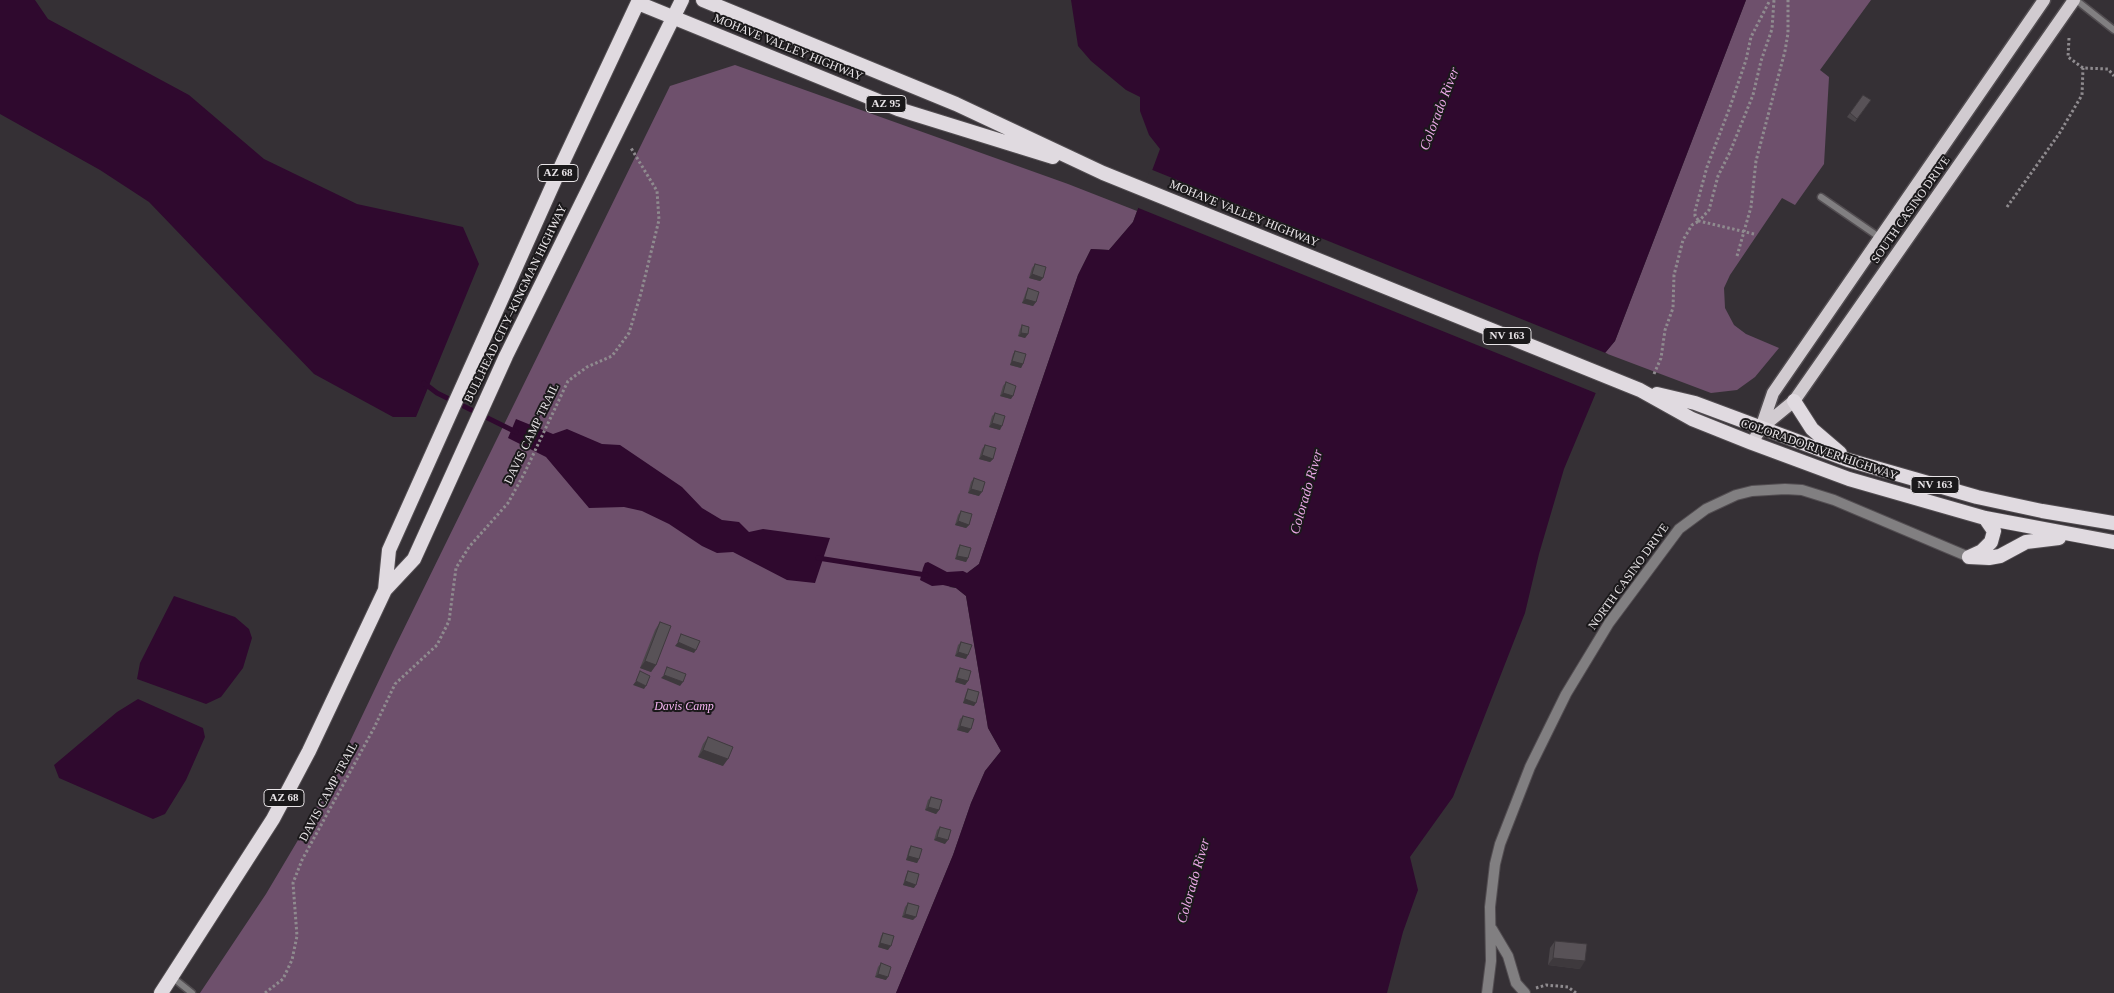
<!DOCTYPE html>
<meta charset="utf-8">
<style>
body{margin:0}
canvas{display:block;background:#353035}
</style>
<canvas width="2114" height="993"></canvas>
<script>
const c = document.querySelector('canvas').getContext('2d');
c.lineJoin = 'round';
function fillPath(path, color) { c.fillStyle = color; c.fill(path, 'evenodd'); }
const poly = rows => new Path2D(rows.map(r => 'M' + r).join(''));
function trace(path, color, width, dash) { c.strokeStyle = color; c.lineWidth = width; c.lineCap = dash ? 'butt' : 'round'; c.setLineDash(dash || []); c.stroke(path); }
function write(font, color, halo, rows, align = 'center') {
  c.font = font + ' Georgia,serif'; c.lineWidth = 4; c.setLineDash([]); c.textBaseline = 'middle'; c.strokeStyle = halo; c.fillStyle = color; for (const [text, x, y, turn = 0] of rows) {
    c.save(); c.translate(x, y); c.rotate((+turn || 0) * Math.PI / 180); c.textAlign = isNaN(turn) ? turn : align; if (halo) c.strokeText(text, 0, 0); c.fillText(text, 0, 0); c.restore();
  }
}
fillPath(poly([
 [1746,0,1871,0,1820,70,1829,77,1824,164,1795,205,1782,198,1730,275,1724,288,1725,308,1734,325,1746,334,1779,348,1755,377,1737,390,1711,393,1605,353,1615,341],
 [735,65,1068,184,1137,211,1133,222,1109,250,1091,249,1078,275,979,564,949,587,956,588,966,596,988,728,1001,751,985,771,971,803,953,855,896,993,200,993,266,894,301,835,333,777,393,651,670,86]
]), '#6e506c');
fillPath(poly([
 [0,0,35,0,48,19,189,95,264,159,357,204,463,227,479,264,416,417,393,417,314,374,149,202,100,170,0,114],
 [1071,0,1746,0,1615,341,1605,353,1602,375,1595,395,1564,469,1539,554,1525,613,1453,797,1410,857,1418,890,1403,932,1387,993,896,993,953,855,971,803,985,771,1001,751,988,728,966,596,956,588,943,585,932,586,920,580,923,568,925,563,928,562,947,572,963,571,967,573,979,564,1078,275,1091,249,1109,250,1133,222,1160,149,1149,135,1140,111,1140,97,1126,90,1091,61,1078,46],
 [516,419,553,434,567,429,602,444,620,445,682,487,702,508,722,520,739,522,749,532,763,529,830,538,815,583,787,580,733,552,717,553,702,546,669,524,642,511,624,507,589,508,546,457,508,438],
 [174,596,235,617,249,629,252,638,243,668,221,697,206,704,137,679,140,663],
 [138,699,203,728,205,737,186,780,165,814,153,819,59,778,54,765,117,712]
]), '#2f092e');
fillPath(poly([
 [1150,169,1608,354,1604,375,1598,394,1136,207]
]), '#353035');
trace(poly([
 [424,383,437,393,516,432],
 [818,558,926,575]
]), '#2f092e', 5);
const service = poly([
 [2076,0,2114,30],
 [1821,197,1879,237],
 [172,977,192,993]
]);
const minor = poly([
 [1492,929,1508,956,1516,983,1525,993],
 [1487,993,1491,961,1490,907,1495,864,1500,844,1530,767,1566,694,1609,623,1679,529,1706,509,1736,495,1752,491,1785,489,1802,490,1834,500,1969,557]
]);
const primary = poly([
 [1761,428,1794,401,2074,0],
 [1752,443,1761,428,1773,393,2044,0]
]);
const trunk = poly([
 [703,0,956,104,1103,173,1640,390,1692,419,1752,443,1849,479,1985,518,2114,542],
 [638,3,898,109,1053,157],
 [1657,394,1695,403,1848,460,1977,497,2042,511,2114,523],
 [1794,401,1812,429,1840,453],
 [1969,557,1989,558,2000,556,2026,542,2059,538],
 [1969,557,1982,551,1991,542,1994,531,1985,518],
 [385,590,389,550,563,162,639,0],
 [161,993,273,819,309,751,385,590,414,559,506,356,682,0]
]);
trace(service, '#524d51', 9);
trace(minor, '#524d51', 12);
trace(primary, '#524d51', 15);
trace(trunk, '#524d51', 16);
trace(poly([
 [2069,38,2068,57,2083,68,2108,69,2114,76],
 [2007,207,2059,134,2082,95,2083,68],
 [1754,234,1699,221,1709,210,1718,176,1730,152,1753,95,1761,61,1772,29,1774,0],
 [1737,256,1751,207,1756,161,1785,51,1788,33,1788,0],
 [1654,374,1661,358,1665,330,1673,308,1674,275,1683,240,1692,225,1699,221,1695,216,1695,211,1707,167,1730,107,1746,60,1751,37,1770,0],
 [1536,988,1546,985,1568,987,1576,993],
 [265,993,283,979,292,960,297,936,293,883,302,860,374,728,395,684,437,645,449,621,456,568,469,547,508,503,524,474,568,381,587,367,612,356,629,333,641,293,659,220,657,191,631,148]
]), '#8f8b8f', 3, [2.5, 2.5]);
trace(service, '#817f81', 6);
trace(minor, '#817f81', 10);
trace(primary, '#d1cbd0', 12);
trace(trunk, '#e0dae0', 14);
fillPath(poly([
 [1863,95,1871,100,1855,122,1847,117],
 [1035,264,1043,278,1040,281,1029,278,1032,268],
 [1028,288,1036,302,1033,306,1022,303,1026,292],
 [1022,325,1028,334,1025,338,1018,336,1020,329],
 [1015,351,1023,364,1021,368,1010,365,1013,354],
 [1006,382,1011,399,1000,396,1003,386],
 [995,413,1000,430,989,427,992,416],
 [985,445,993,459,990,462,979,459,982,449],
 [974,478,979,496,968,493,971,482],
 [961,511,969,525,966,528,955,525,958,515],
 [960,545,968,558,966,562,955,559,958,548],
 [660,622,656,665,651,672,640,668,655,630],
 [961,642,966,659,955,656,958,645],
 [960,668,968,681,965,685,955,682,958,671],
 [968,689,974,706,963,703,966,693],
 [963,716,968,733,957,730,960,719],
 [708,737,723,766,698,757,703,744],
 [931,797,939,810,936,814,925,810,928,800],
 [940,827,945,844,934,840,937,830],
 [911,846,919,859,917,863,906,860,909,849],
 [908,871,914,888,903,885,906,875],
 [908,903,913,920,902,917,905,907],
 [883,933,888,950,878,947,881,936],
 [1555,941,1580,969,1548,965,1550,948],
 [881,963,886,980,875,977,878,967]
]), '#4c474b');
fillPath(poly([
 [1032,274,1043,278,1040,281,1029,278],
 [1025,299,1036,302,1033,306,1022,303],
 [1021,333,1028,334,1025,338,1018,336],
 [1012,361,1023,364,1021,368,1010,365],
 [1003,393,1013,396,1011,399,1000,396],
 [992,423,1002,426,1000,430,989,427],
 [982,455,993,459,990,462,979,459],
 [971,489,982,492,979,496,968,493],
 [958,521,969,525,966,528,955,525],
 [957,556,968,558,966,562,955,559],
 [678,642,696,650,694,653,675,646],
 [958,652,968,655,966,659,955,656],
 [645,661,656,665,651,672,640,668],
 [664,675,683,682,680,686,661,678],
 [957,678,968,681,965,685,955,682],
 [636,681,646,686,644,689,633,685],
 [965,699,976,703,974,706,963,703],
 [960,726,971,729,968,733,957,730],
 [703,750,728,759,723,766,698,757],
 [928,807,939,810,936,814,925,810],
 [937,837,948,840,945,844,934,840],
 [908,856,919,859,917,863,906,860],
 [905,881,916,885,914,888,903,885],
 [905,914,916,917,913,920,902,917],
 [880,943,891,946,888,950,878,947],
 [1553,958,1585,961,1580,969,1548,965],
 [878,974,888,977,886,980,875,977]
]), '#3e393d');
const building = poly([
 [1863,95,1871,100,1857,119,1850,113,1863,95],
 [1035,264,1046,267,1043,278,1032,274,1035,264],
 [1028,288,1039,292,1036,302,1025,299,1028,288],
 [1022,325,1029,327,1028,334,1021,333,1022,325],
 [1015,351,1026,354,1023,364,1012,361,1015,351],
 [1006,382,1016,386,1013,396,1003,393,1006,382],
 [995,413,1005,416,1002,426,992,423,995,413],
 [985,445,996,448,993,459,982,455,985,445],
 [974,478,985,482,982,492,971,489,974,478],
 [961,511,972,514,969,525,958,521,961,511],
 [960,545,971,548,968,558,957,556,960,545],
 [660,622,671,626,656,665,645,661,660,622],
 [681,634,700,641,696,650,678,642,681,634],
 [961,642,972,645,968,655,958,652,961,642],
 [667,667,686,674,683,682,664,675,667,667],
 [960,668,971,671,968,681,957,678,960,668],
 [640,671,650,676,646,686,636,681,640,671],
 [968,689,979,692,976,703,965,699,968,689],
 [963,716,974,719,971,729,960,726,963,716],
 [708,737,733,747,728,759,703,750,708,737],
 [931,797,942,800,939,810,928,807,931,797],
 [940,827,951,830,948,840,937,837,940,827],
 [911,846,922,849,919,859,908,856,911,846],
 [908,871,919,874,916,885,905,881,908,871],
 [908,903,919,906,916,917,905,914,908,903],
 [883,933,894,936,891,946,880,943,883,933],
 [1555,941,1587,944,1585,961,1553,958,1555,941],
 [881,963,891,967,888,977,878,974,881,963]
]);
fillPath(building, '#585257');
trace(building, '#3e393d', 1);
for (const [x, y, w] of [
 [886,104,40],
 [558,173,40],
 [1507,336,48],
 [1935,485,48],
 [284,798,40]
]) { const box = new Path2D(); box.roundRect(x - w / 2, y - 8.5, w, 17, 4); c.fillStyle = '#1b191b'; c.fill(box); trace(box, '#e8e4e7', 1); }
write('bold 11px', '#e8e4e7', null, [
 ["AZ 95",886,104],
 ["AZ 68",558,173],
 ["NV 163",1507,336],
 ["NV 163",1935,485],
 ["AZ 68",284,798]
]);
write('12px', '#e8e4e7', '#1b191b', [
 ["MOHAVE VALLEY HIGHWAY",788,48,22],
 ["SOUTH CASINO DRIVE",1911,210,-55],
 ["MOHAVE VALLEY HIGHWAY",1244,214,22],
 ["BULLHEAD CITY–KINGMAN HIGHWAY",516,304,-64],
 ["DAVIS CAMP TRAIL",532,434,-64],
 ["COLORADO RIVER HIGHWAY",1819,450,19],
 ["NORTH CASINO DRIVE",1629,577,-54],
 ["DAVIS CAMP TRAIL",329,792,-62]
]);
write('italic 12px', '#f6b4f2', '#1b191b', [
 ["Davis Camp",684,707]
]);
write('italic 14px', '#eaa8e6', '#1b191b', [
 ["Colorado River",1440,109,-69],
 ["Colorado River",1307,492,-74],
 ["Colorado River",1194,881,-74]
]);
</script>
